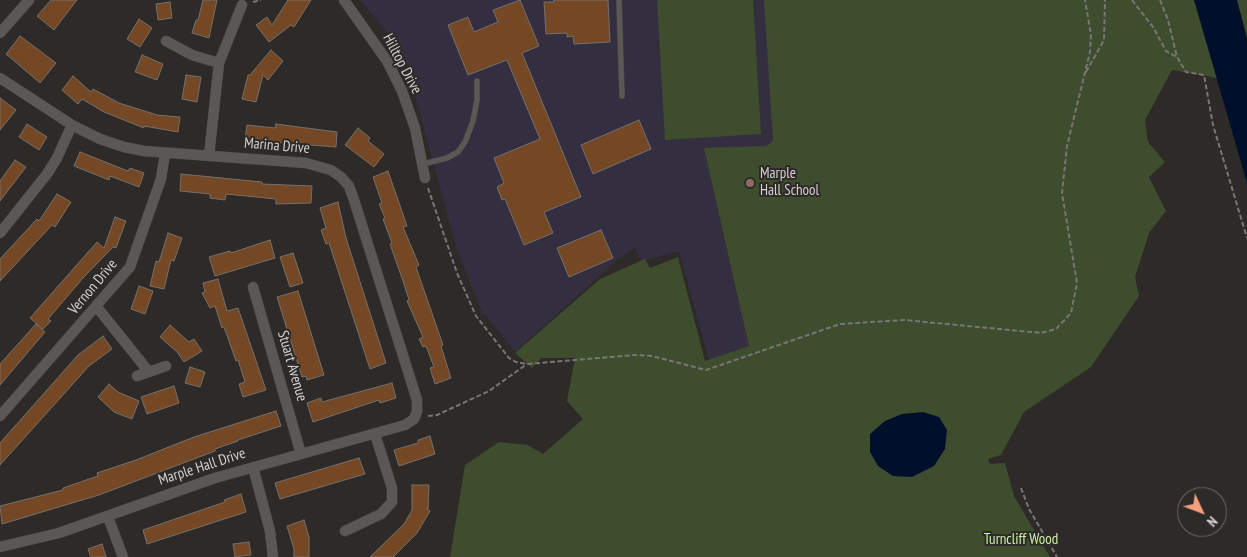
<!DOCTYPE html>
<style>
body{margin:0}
#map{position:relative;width:1247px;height:557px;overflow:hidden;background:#2d2a28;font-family:"PT Sans Narrow",sans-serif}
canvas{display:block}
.north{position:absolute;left:1177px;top:487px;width:50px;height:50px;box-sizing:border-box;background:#2d2a28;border:1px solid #6f6d6b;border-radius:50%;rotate:133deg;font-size:14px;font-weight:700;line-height:20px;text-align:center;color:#d3d1cf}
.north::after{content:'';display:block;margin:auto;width:18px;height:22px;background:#f2a080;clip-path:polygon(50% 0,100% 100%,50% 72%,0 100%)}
</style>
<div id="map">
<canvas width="1247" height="557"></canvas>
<div class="north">N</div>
</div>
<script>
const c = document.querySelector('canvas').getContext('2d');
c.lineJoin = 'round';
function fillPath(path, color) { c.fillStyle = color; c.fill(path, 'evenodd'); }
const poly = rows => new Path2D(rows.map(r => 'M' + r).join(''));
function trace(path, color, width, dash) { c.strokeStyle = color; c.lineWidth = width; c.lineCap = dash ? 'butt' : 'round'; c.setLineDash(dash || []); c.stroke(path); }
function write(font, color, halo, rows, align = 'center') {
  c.font = font + ' "PT Sans Narrow",sans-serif'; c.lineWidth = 4; c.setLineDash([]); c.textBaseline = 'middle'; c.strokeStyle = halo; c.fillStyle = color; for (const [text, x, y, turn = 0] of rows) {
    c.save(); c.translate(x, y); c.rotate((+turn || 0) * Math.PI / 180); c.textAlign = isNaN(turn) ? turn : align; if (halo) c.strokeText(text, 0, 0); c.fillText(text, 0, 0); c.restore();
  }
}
fillPath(poly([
 [360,0,1067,0,1055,210,710,364,679,251,641,261,635,248,617,260,515,352,485,314,483,315,457,250,407,66,396,43]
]), '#342f40');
fillPath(poly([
 [657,0,753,0,761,134,665,140],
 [764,0,1247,0,1247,123,1235,81,1172,70,1145,120,1148,142,1165,162,1149,177,1166,211,1149,233,1135,277,1139,296,1091,367,1024,412,1001,455,988,459,990,464,1005,463,1014,496,1050,557,450,557,465,465,499,442,528,445,543,454,583,419,567,401,575,358,541,358,532,368,515,353,600,279,645,259,650,268,678,257,705,361,749,346,704,148,766,146,773,141]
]), '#3e4d2d');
fillPath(poly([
 [1194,0,1237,0,1247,38,1247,183],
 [923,412,939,417,947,430,945,449,934,466,912,477,893,476,878,466,870,452,870,434,885,421,902,414]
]), '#00102b');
const building = poly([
 [51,0,77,0,54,30,37,16,51,0],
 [203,0,217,0,209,38,192,33,196,20,198,20,203,0],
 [288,0,311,0,294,27,291,25,269,42,256,25,267,17,272,25,288,0],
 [520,0,539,46,522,53,581,197,544,212,553,233,524,245,505,199,502,200,497,187,504,183,494,158,540,139,507,60,468,75,448,25,468,17,474,32,498,22,493,10,520,0],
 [554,0,608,0,610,42,574,44,573,36,567,37,567,33,546,34,544,2,554,2,554,0],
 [170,2,172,18,158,20,156,4,170,2],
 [139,19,152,28,140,47,127,39,139,19],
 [20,36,56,63,40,83,6,54,20,36],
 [271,50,283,61,268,80,263,75,256,102,242,99,248,75,250,75,271,50],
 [142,55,163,64,157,80,135,72,142,55],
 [186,75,201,77,197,102,182,99,186,75],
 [73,76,91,92,93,89,119,103,157,115,180,117,178,132,144,126,144,128,104,112,82,99,78,104,62,90,73,76],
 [0,98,16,110,0,130,0,98],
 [639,120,651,149,593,174,581,145,639,120],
 [27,124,47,137,39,150,19,137,27,124],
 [276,124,337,132,336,147,245,140,247,125,275,128,276,124],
 [358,128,370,138,368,141,384,154,374,167,345,145,358,128],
 [80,152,128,171,130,168,144,173,139,187,110,176,109,180,74,166,80,152],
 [15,160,26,167,0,201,0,181,15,160],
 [388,171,407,226,403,227,419,265,416,267,443,345,441,346,451,378,435,384,430,368,434,367,426,346,423,347,419,339,423,337,407,301,409,300,404,284,390,244,392,243,383,219,385,218,379,204,382,203,373,177,388,171],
 [181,174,262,182,262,184,312,186,311,203,276,204,276,199,226,194,225,200,210,198,210,194,180,191,181,174],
 [57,194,71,202,55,227,52,225,0,281,0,259,37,219,39,221,57,194],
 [338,202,346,238,386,363,370,369,329,243,326,244,321,230,326,228,320,208,338,202],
 [115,217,126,221,116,248,113,247,83,278,48,319,51,321,43,329,30,318,97,242,104,248,115,217],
 [601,230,613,258,569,277,557,248,601,230],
 [168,233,182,238,174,261,171,260,164,289,150,286,156,261,159,262,168,233],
 [270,240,275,258,215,276,209,257,230,251,231,253,270,240],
 [293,253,303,283,290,287,280,257,293,253],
 [218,279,227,311,238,308,266,390,243,397,239,384,245,382,238,360,236,361,224,327,222,328,215,306,210,308,202,293,205,292,203,283,218,279],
 [139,286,153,291,145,314,131,309,139,286],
 [298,291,324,375,307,380,306,376,302,377,277,297,298,291],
 [36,324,45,332,0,385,0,364,36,324],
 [170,325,189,342,194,339,202,351,184,362,178,353,160,337,170,325],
 [103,336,112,349,89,366,0,465,0,443,78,355,103,336],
 [190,367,205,372,200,387,185,383,190,367],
 [392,383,396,398,380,403,379,400,313,422,307,403,321,398,322,402,392,383],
 [109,384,118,392,139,401,132,419,114,412,98,397,109,384],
 [174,386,179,403,147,414,141,397,174,386],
 [276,411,281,426,238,440,238,441,215,449,215,451,99,495,2,524,0,506,63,490,63,488,98,476,97,473,136,460,194,437,276,411],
 [430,436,435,454,399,466,394,450,418,443,418,440,430,436],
 [359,458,365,474,280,499,275,483,359,458],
 [412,485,429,485,428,510,430,511,417,533,393,557,370,557,404,524,412,510,412,485],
 [241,494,246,512,147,544,143,530,225,502,224,500,241,494],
 [304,520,309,537,309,557,294,557,294,549,287,526,304,520],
 [249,542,251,555,235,557,233,544,249,542],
 [102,544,106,557,91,557,88,549,102,544]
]);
fillPath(building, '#754825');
trace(building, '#74706d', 1);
const service = poly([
 [619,0,622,96],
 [423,164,447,158,458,152,465,142,473,121,477,100,477,81]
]);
const minor = poly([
 [344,0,387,61,402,91,415,128,425,178],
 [0,33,29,0],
 [166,41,192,55,219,63],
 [0,78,72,125,100,139,124,147,144,151,306,163,331,170,341,177,349,186,354,200,417,400,417,412,414,419,405,425,215,478,59,533,0,547],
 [209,156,219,63,242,5],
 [0,233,47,174,57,158,72,125],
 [253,287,301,454],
 [96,306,149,372],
 [137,376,166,366],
 [0,416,130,267,161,179,165,153],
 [253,467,270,531,273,557],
 [108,517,123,557],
 [345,531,381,514,392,502,392,488,375,434]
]);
trace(service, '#4b4846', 6);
trace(minor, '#4b4846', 11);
trace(poly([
 [1132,0,1153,27,1166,51,1177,57],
 [1160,0,1168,20,1177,57,1186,72,1204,75,1213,125,1247,238],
 [253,2,261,0],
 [1086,72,1104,40,1105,0],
 [428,188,457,273,476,316,509,358,516,362,527,364,635,355,652,356,706,370,840,324,904,320,1031,332,1041,333,1056,329,1071,313,1077,283,1062,193,1067,146,1090,52,1091,35,1085,0],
 [428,416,437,415,489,391,527,364],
 [1021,488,1029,509,1057,557]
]), '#787573', 2, [5, 2.5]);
trace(service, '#5b5755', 5);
trace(minor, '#5b5755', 10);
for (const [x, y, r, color] of [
 [750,183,5,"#8d6e63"]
]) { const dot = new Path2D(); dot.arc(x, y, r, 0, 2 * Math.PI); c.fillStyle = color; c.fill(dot); trace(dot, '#2d2a28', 2); }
write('15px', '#d3d1cf', '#2d2a28', [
 ["Hilltop Drive",402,64,62],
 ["Marina Drive",277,146,5],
 ["Vernon Drive",93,287,-50],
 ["Stuart Avenue",292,366,74],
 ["Marple Hall Drive",202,467,-18]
]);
write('15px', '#d3d1cf', '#2d2a28', [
 ["Marple",760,174],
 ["Hall School",760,191]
], 'left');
write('15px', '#ccf0a2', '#2d2a28', [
 ["Turncliff Wood",1021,540]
]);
</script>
